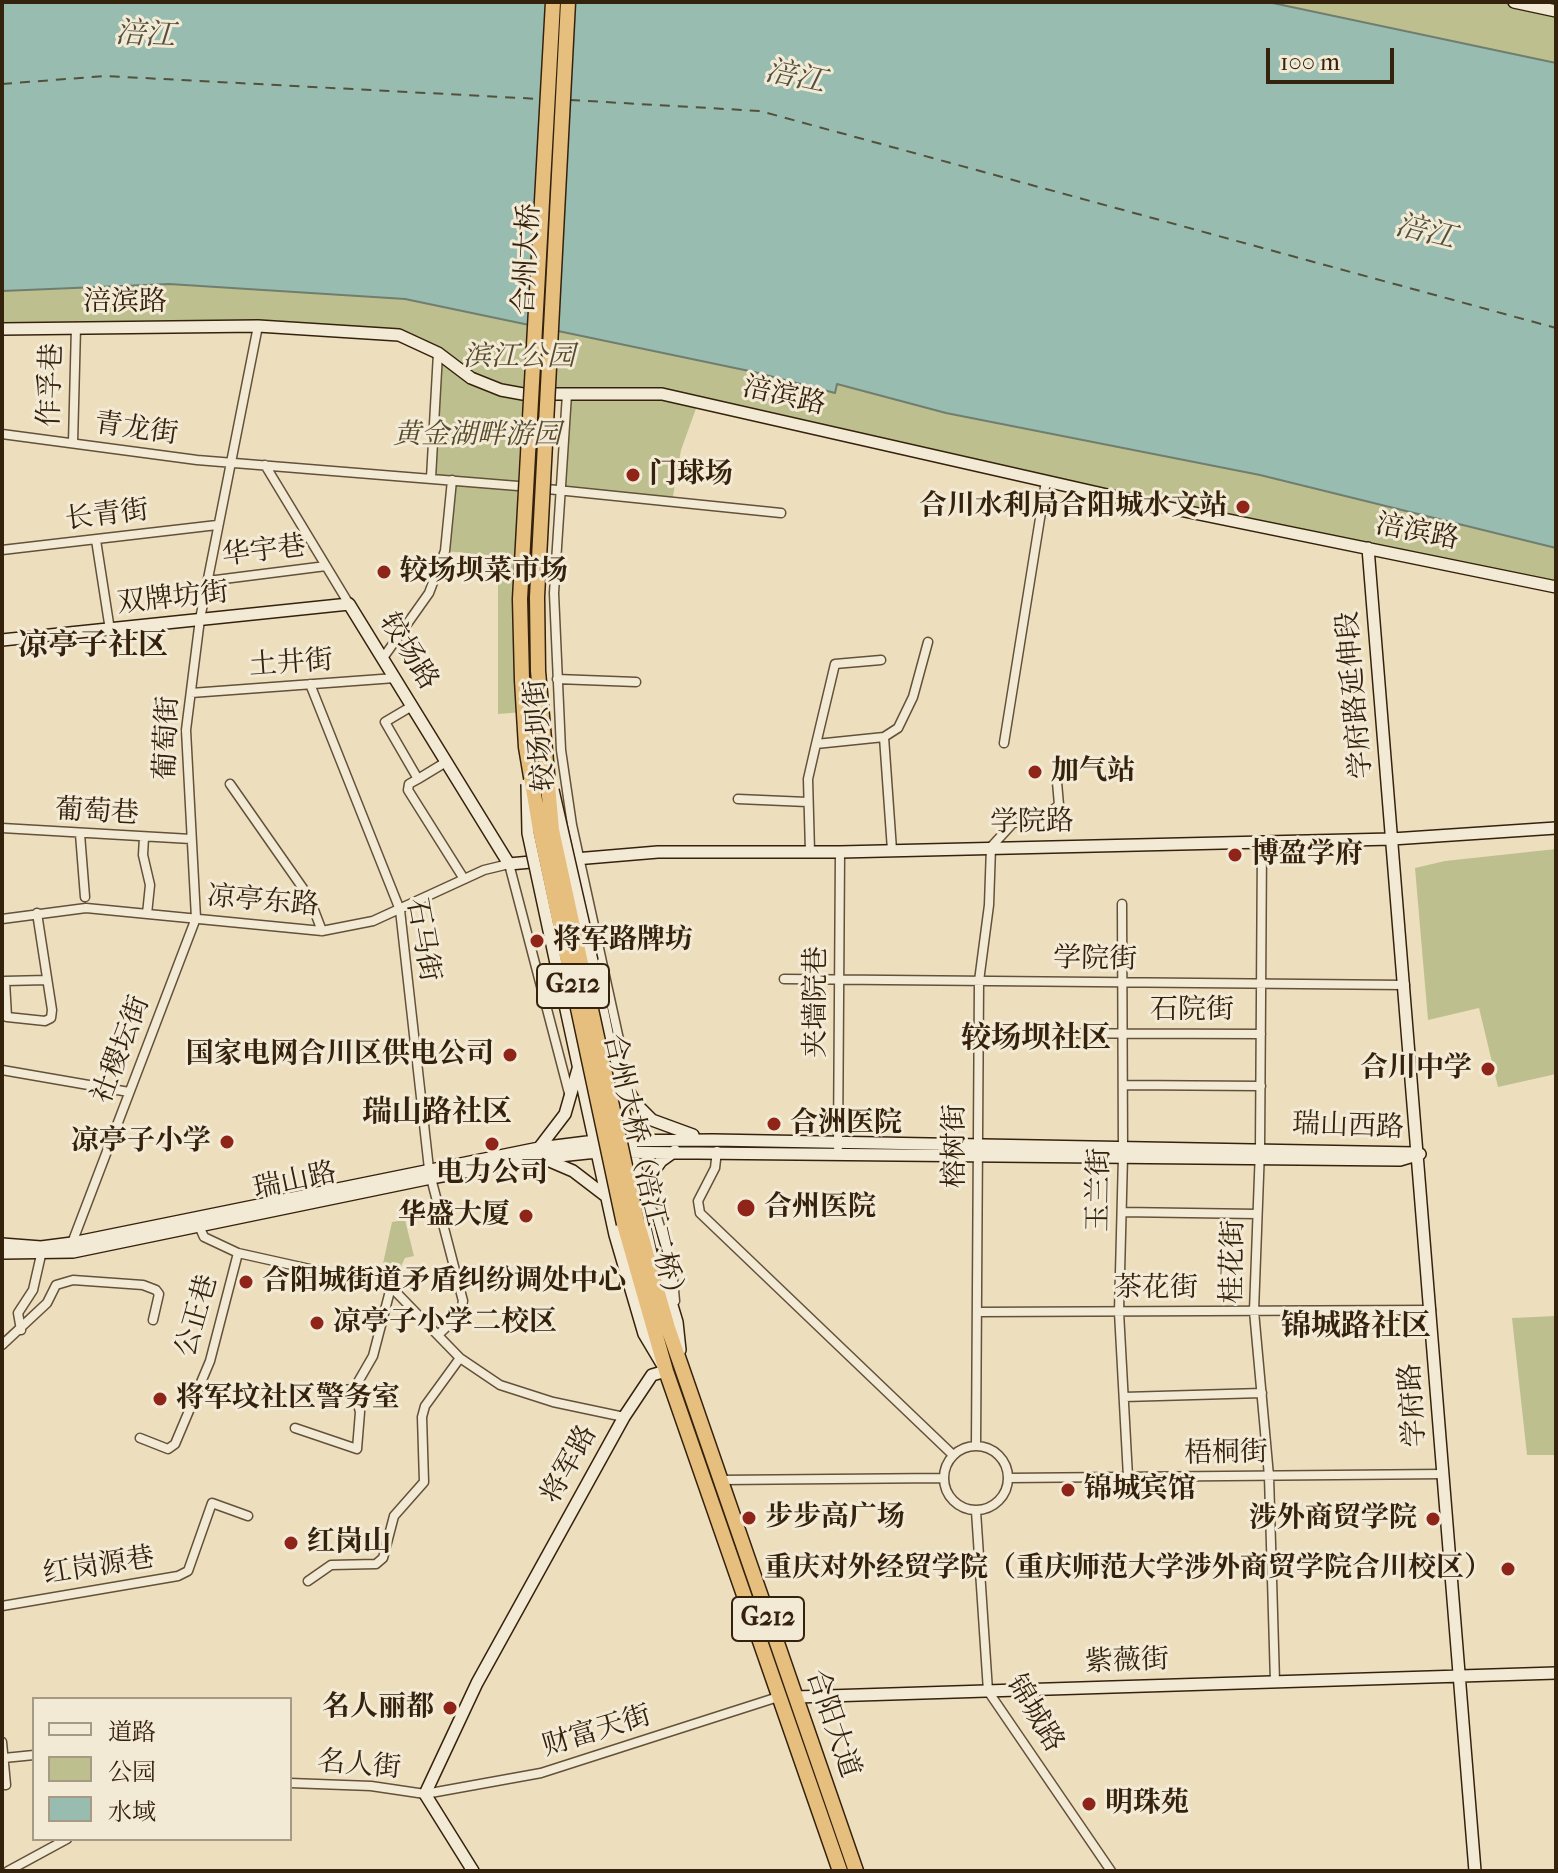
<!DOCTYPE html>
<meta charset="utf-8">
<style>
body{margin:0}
#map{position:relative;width:1558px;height:1873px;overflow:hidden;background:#eddebe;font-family:"IM FELL French Canon","Noto Serif SC",serif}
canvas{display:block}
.frame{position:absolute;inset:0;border:4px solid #35220d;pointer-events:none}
.legend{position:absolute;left:32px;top:1697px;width:260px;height:144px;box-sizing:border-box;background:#f3ead5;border:2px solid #a79a85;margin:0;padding:10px 14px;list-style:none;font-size:24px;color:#35220d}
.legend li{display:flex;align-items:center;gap:16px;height:40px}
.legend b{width:40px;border:2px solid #a79a85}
.scale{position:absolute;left:1266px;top:48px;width:128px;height:36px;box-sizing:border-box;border:4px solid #35220d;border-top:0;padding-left:10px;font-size:24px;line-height:28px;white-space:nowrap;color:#35220d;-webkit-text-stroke:6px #f3ead5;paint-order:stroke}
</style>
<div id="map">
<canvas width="1558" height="1873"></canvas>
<div class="frame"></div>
<ul class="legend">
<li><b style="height:10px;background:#f3ead5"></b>道路</li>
<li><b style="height:22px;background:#bdc08e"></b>公园</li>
<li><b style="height:22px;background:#99bcb0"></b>水域</li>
</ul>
<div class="scale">100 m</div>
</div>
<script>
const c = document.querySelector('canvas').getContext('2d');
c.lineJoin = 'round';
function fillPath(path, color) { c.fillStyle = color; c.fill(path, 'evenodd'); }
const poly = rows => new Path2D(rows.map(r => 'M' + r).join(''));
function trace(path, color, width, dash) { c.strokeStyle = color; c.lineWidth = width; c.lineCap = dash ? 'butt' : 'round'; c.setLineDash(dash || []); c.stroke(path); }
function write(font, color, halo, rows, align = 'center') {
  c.font = font + ' "IM FELL French Canon","Noto Serif SC",serif'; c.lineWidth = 6; c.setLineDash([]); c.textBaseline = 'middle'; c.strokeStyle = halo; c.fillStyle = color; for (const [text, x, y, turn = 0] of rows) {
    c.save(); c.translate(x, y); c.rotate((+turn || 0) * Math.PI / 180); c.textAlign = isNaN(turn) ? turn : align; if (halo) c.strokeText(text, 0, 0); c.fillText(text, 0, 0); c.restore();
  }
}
fillPath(poly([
 [1268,2,1514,2,1556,11,1556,63],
 [169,284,405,299,754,372,834,393,836,384,946,413,1260,475,1556,548,1556,587,698,403,681,450,672,502,560,490,567,394,523,394,517,497,526,498,524,712,498,714,498,556,445,551,452,481,431,478,438,353,418,342,258,326,2,329,2,291],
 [1556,849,1556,1074,1498,1087,1479,1008,1428,1020,1415,868,1445,861],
 [405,1220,414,1256,405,1258,391,1287,379,1282,392,1222],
 [1556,1316,1556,1455,1527,1455,1512,1318]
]), '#bdc08e');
const water = poly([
 [2,2,1268,2,1556,63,1556,548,1260,475,946,413,837,384,835,393,754,372,405,299,169,284,2,291,2,2]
]);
fillPath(water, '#99bcb0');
trace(water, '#717e6f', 2);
trace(poly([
 [2,84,106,76,540,99],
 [570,100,760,111,1556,328]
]), '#53503e', 2, [10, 8]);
const street = poly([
 [567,394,554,593,561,750,572,825,620,1044,615,1062],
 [2,434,197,460,518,486,781,513],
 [73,443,76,327],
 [265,465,349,604],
 [431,478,438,353],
 [96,540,110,630],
 [2,550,217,525],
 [208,581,326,566],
 [383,658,429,593,445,551,452,480],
 [557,679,636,682],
 [310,684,400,910,429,1169],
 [191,693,395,678],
 [412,706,385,722,418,779,446,762],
 [884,737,898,728,913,697,928,642],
 [1004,743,1046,481],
 [816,744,835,664,881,660],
 [418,779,409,784,408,790,464,879],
 [230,784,309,897,322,931],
 [738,799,807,802],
 [2,828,191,839],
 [80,834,85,897],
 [144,837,143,855,150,885,147,914],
 [1262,843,1260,1149,1254,1311,1269,1476,1275,1682],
 [810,852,808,779,816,744,884,737,892,850],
 [1122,904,1123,1156,1119,1312,1128,1477],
 [37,913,52,1010,51,1018,45,1021,7,1017,5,981,47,980],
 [2,919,86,908,322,931,373,921,484,870,509,864,570,1097],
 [784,979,1405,985],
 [979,1033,1261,1034],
 [2,1070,129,1092],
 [1123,1085,1261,1086],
 [838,1147,840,852],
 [717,1151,715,1168,698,1201,700,1213,953,1455],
 [431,1178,463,1301,460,1314,438,1335],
 [645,1201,657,1217,672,1268,675,1301],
 [1122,1212,1257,1214],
 [199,1226,204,1237,238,1253,391,1287,460,1358,500,1385,553,1402,624,1417],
 [72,1243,196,918,186,730,200,619,258,326],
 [977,1312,1431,1310],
 [21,1330,18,1313,33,1290,41,1255],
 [2,1345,47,1303,56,1285,73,1280,143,1285,156,1290,159,1294,153,1320],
 [328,1391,354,1389],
 [1124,1397,1262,1393],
 [295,1428,357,1449,360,1412,354,1389,373,1356,391,1287],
 [140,1438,168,1449,175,1444,210,1361,238,1253],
 '944 1478a32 32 0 1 1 64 0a32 32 0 1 1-64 0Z',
 [976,1446,979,981,989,905,991,847,1013,823,1042,818,1059,805,1057,782],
 [1008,1478,1444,1474],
 [720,1480,943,1478],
 [976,1511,988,1691,1111,1871],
 [308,1581,331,1565,376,1564,383,1558,394,1516,424,1482,422,1417,425,1406,460,1358],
 [2,1606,178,1576,188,1571,212,1503,248,1516],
 [2,1742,6,1785,2,1785],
 [4,1758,34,1755],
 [290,1783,371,1786,425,1794,541,1773,778,1697],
 [8,1871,67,1839]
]);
const secondary = poly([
 [1514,2,1556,11],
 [2,329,258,326,399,335,438,353,471,378,501,390,523,394,662,394,1116,497,1556,587],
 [1368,548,1475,1871],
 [2,640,349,604,509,864,542,861],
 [563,860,658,852,840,852,1392,839,1556,828],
 [592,961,614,1066,636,1104,652,1120,693,1135],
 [614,1066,649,1229,677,1322,680,1350],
 [539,1148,565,1114,578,1069],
 [545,1159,573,1171,607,1197],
 [644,1194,649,1178,661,1161,675,1151],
 [2,1244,41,1247,72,1243,539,1148,595,1141,713,1140,1415,1153],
 [2,1253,73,1252,431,1178,540,1158,597,1152,1400,1160,1420,1154],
 [796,1697,1556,1673],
 [473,1871,425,1794,477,1683,624,1417,652,1375,666,1371,644,1334,615,1235,557,968]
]);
const highway = poly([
 [637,1221,668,1328,856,1871],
 [624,1224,666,1371,840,1871]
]);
trace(street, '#635139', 11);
trace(secondary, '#35220d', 14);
trace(highway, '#35220d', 17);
trace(street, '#f3ead5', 8);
trace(secondary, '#f3ead5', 11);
trace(highway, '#e6bf7f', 14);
const secondaryBridge = poly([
 [527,784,528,833,557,968],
 [553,790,592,961]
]);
const highwayBridge = poly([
 [553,2,520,599,522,680,526,747,540,830,624,1224],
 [568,2,537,597,538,671,552,830,637,1221]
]);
trace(secondaryBridge, '#35220d', 14, []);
trace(highwayBridge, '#35220d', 17, []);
trace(secondaryBridge, '#f3ead5', 11);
trace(highwayBridge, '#e6bf7f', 14);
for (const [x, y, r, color] of [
 [633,475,8,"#8f2418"],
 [1243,507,8,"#8f2418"],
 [384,572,8,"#8f2418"],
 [1035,772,8,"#8f2418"],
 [1235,855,8,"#8f2418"],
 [537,941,8,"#8f2418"],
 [510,1055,8,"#8f2418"],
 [1488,1069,8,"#8f2418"],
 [774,1124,8,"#8f2418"],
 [227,1142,8,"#8f2418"],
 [492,1144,8,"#8f2418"],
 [746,1208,10,"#8f2418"],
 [526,1216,8,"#8f2418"],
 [246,1282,8,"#8f2418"],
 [317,1323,8,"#8f2418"],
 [160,1399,8,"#8f2418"],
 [1068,1490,8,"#8f2418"],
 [749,1518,8,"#8f2418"],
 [1433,1519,8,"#8f2418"],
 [291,1543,8,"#8f2418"],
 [1508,1569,8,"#8f2418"],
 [450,1708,8,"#8f2418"],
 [1089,1804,8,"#8f2418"]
]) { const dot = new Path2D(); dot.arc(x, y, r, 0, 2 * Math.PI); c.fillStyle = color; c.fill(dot); trace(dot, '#f3ead5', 3); }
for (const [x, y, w] of [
 [573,986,72],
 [768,1619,72]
]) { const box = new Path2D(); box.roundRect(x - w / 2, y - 22, w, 44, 6); c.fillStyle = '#f3ead5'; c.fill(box); trace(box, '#35220d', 2); }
write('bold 26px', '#35220d', null, [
 ["G212",573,986],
 ["G212",768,1619]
]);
write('28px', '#35220d', '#f3ead5', [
 ["合州大桥",528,259,-87],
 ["涪滨路",125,303],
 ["作孚巷",52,385,-88],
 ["涪滨路",784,397,13],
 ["青龙街",136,430,8],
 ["长青街",107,516,-7],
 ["涪滨路",1417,533,11],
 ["华宇巷",264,552,-7],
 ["双牌坊街",173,599,-6],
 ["较场路",408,652,58],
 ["土井街",291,664,-4],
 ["学府路延伸段",1356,695,-95],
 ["较场坝街",541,735,-95],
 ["葡萄街",168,738,-88],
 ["葡萄巷",97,813,3],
 ["学院路",1032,823,-1],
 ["凉亭东路",263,902,5],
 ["石马街",422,940,80],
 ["学院街",1095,960,1],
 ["夹墙院巷",817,1002,-90],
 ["石院街",1192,1011],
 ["社稷坛街",122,1050,-69],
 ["瑞山西路",1348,1127,2],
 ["榕树街",956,1146,-90],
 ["合州大桥（涪江二桥）",643,1171,77],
 ["瑞山路",295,1182,-12],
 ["玉兰街",1100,1190,-89],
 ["桂花街",1234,1262,-89],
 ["茶花街",1156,1289],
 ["公正巷",198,1316,-74],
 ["学府路",1414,1405,-94],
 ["梧桐街",1226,1454,-1],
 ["将军路",570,1465,-61],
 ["红岗源巷",99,1567,-9],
 ["紫薇街",1127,1662,-2],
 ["锦城路",1034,1714,59],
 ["合阳大道",832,1724,71],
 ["财富天街",597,1732,-17],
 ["名人街",359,1766,5]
]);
write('italic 28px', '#574a2d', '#f3ead5', [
 ["滨江公园",519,358],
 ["黄金湖畔游园",477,436]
]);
write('bold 28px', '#35220d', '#f3ead5', [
 ["门球场",649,475],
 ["合川水利局合阳城水文站",1227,507,"right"],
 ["较场坝菜市场",400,572],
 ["加气站",1051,772],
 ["博盈学府",1251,855],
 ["将军路牌坊",553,941],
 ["国家电网合川区供电公司",494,1055,"right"],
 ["合川中学",1472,1069,"right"],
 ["合洲医院",790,1124],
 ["凉亭子小学",211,1142,"right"],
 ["电力公司",492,1174,"center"],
 ["合州医院",764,1208],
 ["华盛大厦",510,1216,"right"],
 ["合阳城街道矛盾纠纷调处中心",262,1282],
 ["凉亭子小学二校区",333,1323],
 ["将军坟社区警务室",176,1399],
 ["锦城宾馆",1084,1490],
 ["步步高广场",765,1518],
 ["涉外商贸学院",1417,1519,"right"],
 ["红岗山",307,1543],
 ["重庆对外经贸学院（重庆师范大学涉外商贸学院合川校区）",1492,1569,"right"],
 ["名人丽都",434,1708,"right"],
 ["明珠苑",1105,1804]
], 'left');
write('italic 30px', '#53503e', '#f3ead5', [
 ["涪江",145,36,3],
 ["涪江",795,78,12],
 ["涪江",1425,233,14]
]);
write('bold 30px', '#35220d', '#f3ead5', [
 ["凉亭子社区",93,647],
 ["较场坝社区",1036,1040],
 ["瑞山路社区",437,1114],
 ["锦城路社区",1356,1328]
]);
</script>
